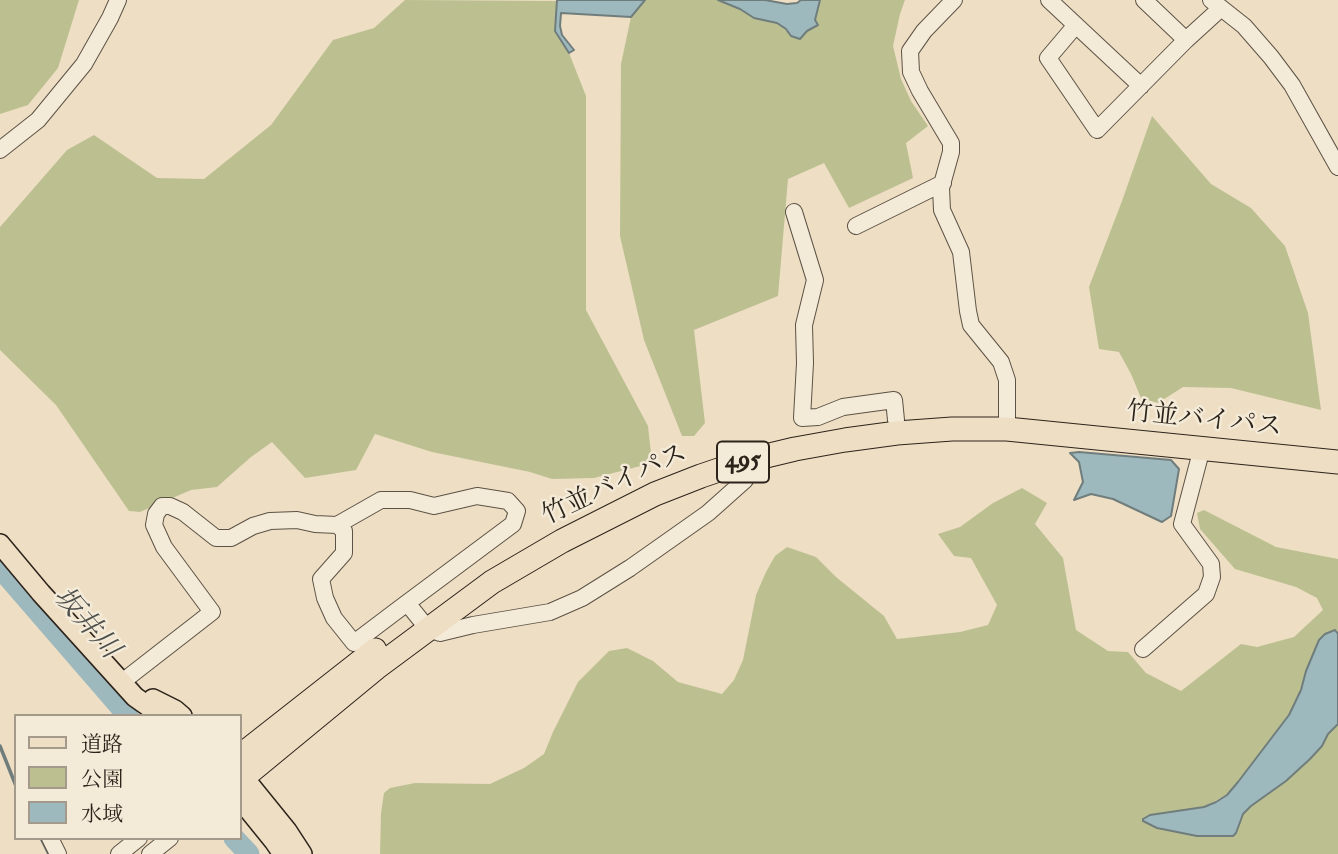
<!DOCTYPE html>
<meta charset="utf-8">
<style>
body{margin:0}
#map{position:relative;width:1338px;height:854px;overflow:hidden;background:#eedec3;font-family:"IM FELL Double Pica","Noto Serif JP",serif}
canvas{display:block}
.legend{position:absolute;left:14px;top:714px;width:228px;height:126px;box-sizing:border-box;background:#f4ead8;border:2px solid #a49a8c;margin:0;padding:9px 12px;list-style:none;font-size:21px;color:#2c231b}
.legend li{display:flex;align-items:center;gap:14px;height:35px}
.legend b{width:35px;border:2px solid #a49a8c}
</style>
<div id="map">
<canvas width="1338" height="854"></canvas>
<ul class="legend">
<li><b style="height:9px;background:#eedec3"></b>道路</li>
<li><b style="height:19px;background:#bcc091"></b>公園</li>
<li><b style="height:19px;background:#9eb9be"></b>水域</li>
</ul>
</div>
<script>
const c = document.querySelector('canvas').getContext('2d');
c.lineJoin = 'round';
function fillPath(path, color) { c.fillStyle = color; c.fill(path, 'evenodd'); }
const poly = rows => new Path2D(rows.map(r => 'M' + r).join(''));
function trace(path, color, width, dash) { c.strokeStyle = color; c.lineWidth = width; c.lineCap = dash ? 'butt' : 'round'; c.setLineDash(dash || []); c.stroke(path); }
function write(font, color, halo, rows, align = 'center') {
  c.font = font + ' "IM FELL Double Pica","Noto Serif JP",serif'; c.lineWidth = 5; c.setLineDash([]); c.textBaseline = 'middle'; c.strokeStyle = halo; c.fillStyle = color; for (const [text, x, y, turn = 0] of rows) {
    c.save(); c.translate(x, y); c.rotate((+turn || 0) * Math.PI / 180); c.textAlign = isNaN(turn) ? turn : align; if (halo) c.strokeText(text, 0, 0); c.fillText(text, 0, 0); c.restore();
  }
}
fillPath(poly([
 [0,0,79,0,58,68,28,105,0,114],
 [405,0,557,1,555,31,569,53,586,96,586,310,648,426,652,463,594,478,552,479,530,472,432,452,375,434,356,470,305,478,272,442,251,457,217,487,191,490,140,512,129,511,56,405,0,350,0,227,67,150,94,135,157,178,204,179,271,125,333,40,374,28],
 [645,0,718,0,740,9,754,18,777,23,786,29,791,36,816,27,815,20,820,0,905,0,900,14,893,46,901,79,911,101,928,126,906,143,913,178,849,208,824,163,788,179,778,296,694,330,705,423,694,436,682,436,644,340,620,236,621,64,631,17],
 [1152,116,1211,184,1251,208,1285,246,1308,313,1321,410,1231,388,1183,387,1158,403,1141,398,1131,374,1119,352,1099,349,1089,287,1122,201],
 [1022,488,1047,503,1035,524,1063,558,1076,630,1108,651,1128,652,1146,673,1181,691,1241,644,1257,647,1294,637,1323,610,1317,598,1296,587,1235,569,1200,529,1197,513,1204,510,1276,547,1338,559,1338,634,1335,630,1319,640,1306,671,1301,690,1289,715,1238,783,1226,795,1204,807,1150,815,1147,824,1157,828,1197,836,1233,836,1236,833,1243,814,1251,806,1286,781,1310,759,1322,746,1328,734,1338,724,1338,854,380,854,381,813,384,793,390,788,415,783,490,784,524,768,544,754,553,732,578,682,609,651,627,648,653,661,678,682,722,694,734,680,743,660,756,595,766,572,775,556,787,547,816,557,836,577,884,616,897,639,960,632,988,625,997,605,971,558,954,556,938,534,960,527,993,503]
]), '#bcc091');
const water = poly([
 [557,0,645,0,631,17,561,13,560,26,562,35,574,50,569,53,555,31,557,0],
 [718,0,765,0,787,4,797,3,801,0,820,0,815,20,818,25,807,31,800,39,791,36,786,29,777,23,754,18,740,9,718,0],
 [1079,452,1171,460,1179,469,1171,516,1162,522,1113,499,1091,494,1074,500,1083,482,1079,462,1070,453,1079,452],
 [1335,630,1338,634,1338,724,1328,734,1322,746,1310,759,1286,781,1251,806,1243,814,1236,833,1233,836,1197,836,1157,828,1143,821,1143,819,1150,815,1204,807,1216,802,1227,795,1238,782,1289,715,1301,690,1306,671,1319,640,1325,634,1335,630]
]);
fillPath(water, '#9eb9be');
trace(water, '#707d7d', 2);
trace(poly([
 [0,746,16,786],
 [41,838,49,854]
]), '#707d7d', 3.5);
trace(poly([
 [0,568,128,716],
 [234,838,249,854]
]), '#9eb9be', 21);
const minor = poly([
 [954,0,924,31,910,51,911,72,920,91,951,143,951,152,941,188,942,210,961,252,968,311,971,325,1001,362,1007,380,1007,429],
 [1049,0,1141,86],
 [1144,0,1186,40],
 [1211,0,1244,26,1271,57,1292,85,1338,167],
 [1076,25,1048,58,1097,130,1186,40,1220,9],
 [0,150,38,120,84,64,110,18,118,0],
 [794,212,815,280,804,325,805,363,802,418,818,417,843,407,894,400,896,420],
 [856,226,943,183],
 [337,525,344,531,344,553,321,579,325,598,334,618,354,643,407,603],
 [1143,649,1206,594,1212,577,1211,564,1182,524,1202,448],
 [122,682,212,612,164,547,154,525,156,514,162,506,170,506,183,512,216,538,231,538,253,526,270,521,297,520,315,524,337,525,381,500,410,500,434,506,477,496,508,501,517,511,513,524,407,603,428,629,440,633,473,625,550,612,582,598,630,568,708,513,745,480,745,461],
 [50,838,58,854],
 [119,854,139,838],
 [150,854,170,838]
]);
const major = poly([
 [0,544,41,593,135,697,162,716],
 [153,699,175,710,182,716],
 [240,773,287,831,302,854],
 [240,799,274,841,283,854]
]);
const highway = poly([
 [240,756,375,650],
 [240,780,376,668,492,582,562,541,655,494,701,476,745,461,795,449,845,440,897,433,952,429,1007,429,1338,462]
]);
trace(minor, '#5c5245', 18);
trace(major, '#2c231b', 22);
trace(highway, '#2c231b', 25);
trace(minor, '#f4ead8', 16);
trace(major, '#eedec3', 19);
trace(highway, '#eedec3', 23);
for (const [x, y, w] of [
 [743,462,52]
]) { const box = new Path2D(); box.roundRect(x - w / 2, y - 20.5, w, 41, 5); c.fillStyle = '#f4ead8'; c.fill(box); trace(box, '#2c231b', 2); }
write('bold 24px', '#2c231b', null, [
 ["495",743,462]
]);
write('26px', '#2c231b', '#f4ead8', [
 ["竹並バイパス",1204,421,6],
 ["竹並バイパス",615,486,-25]
]);
write('italic 28px', '#4e504c', '#f4ead8', [
 ["坂井川",85,624,49]
]);
</script>
